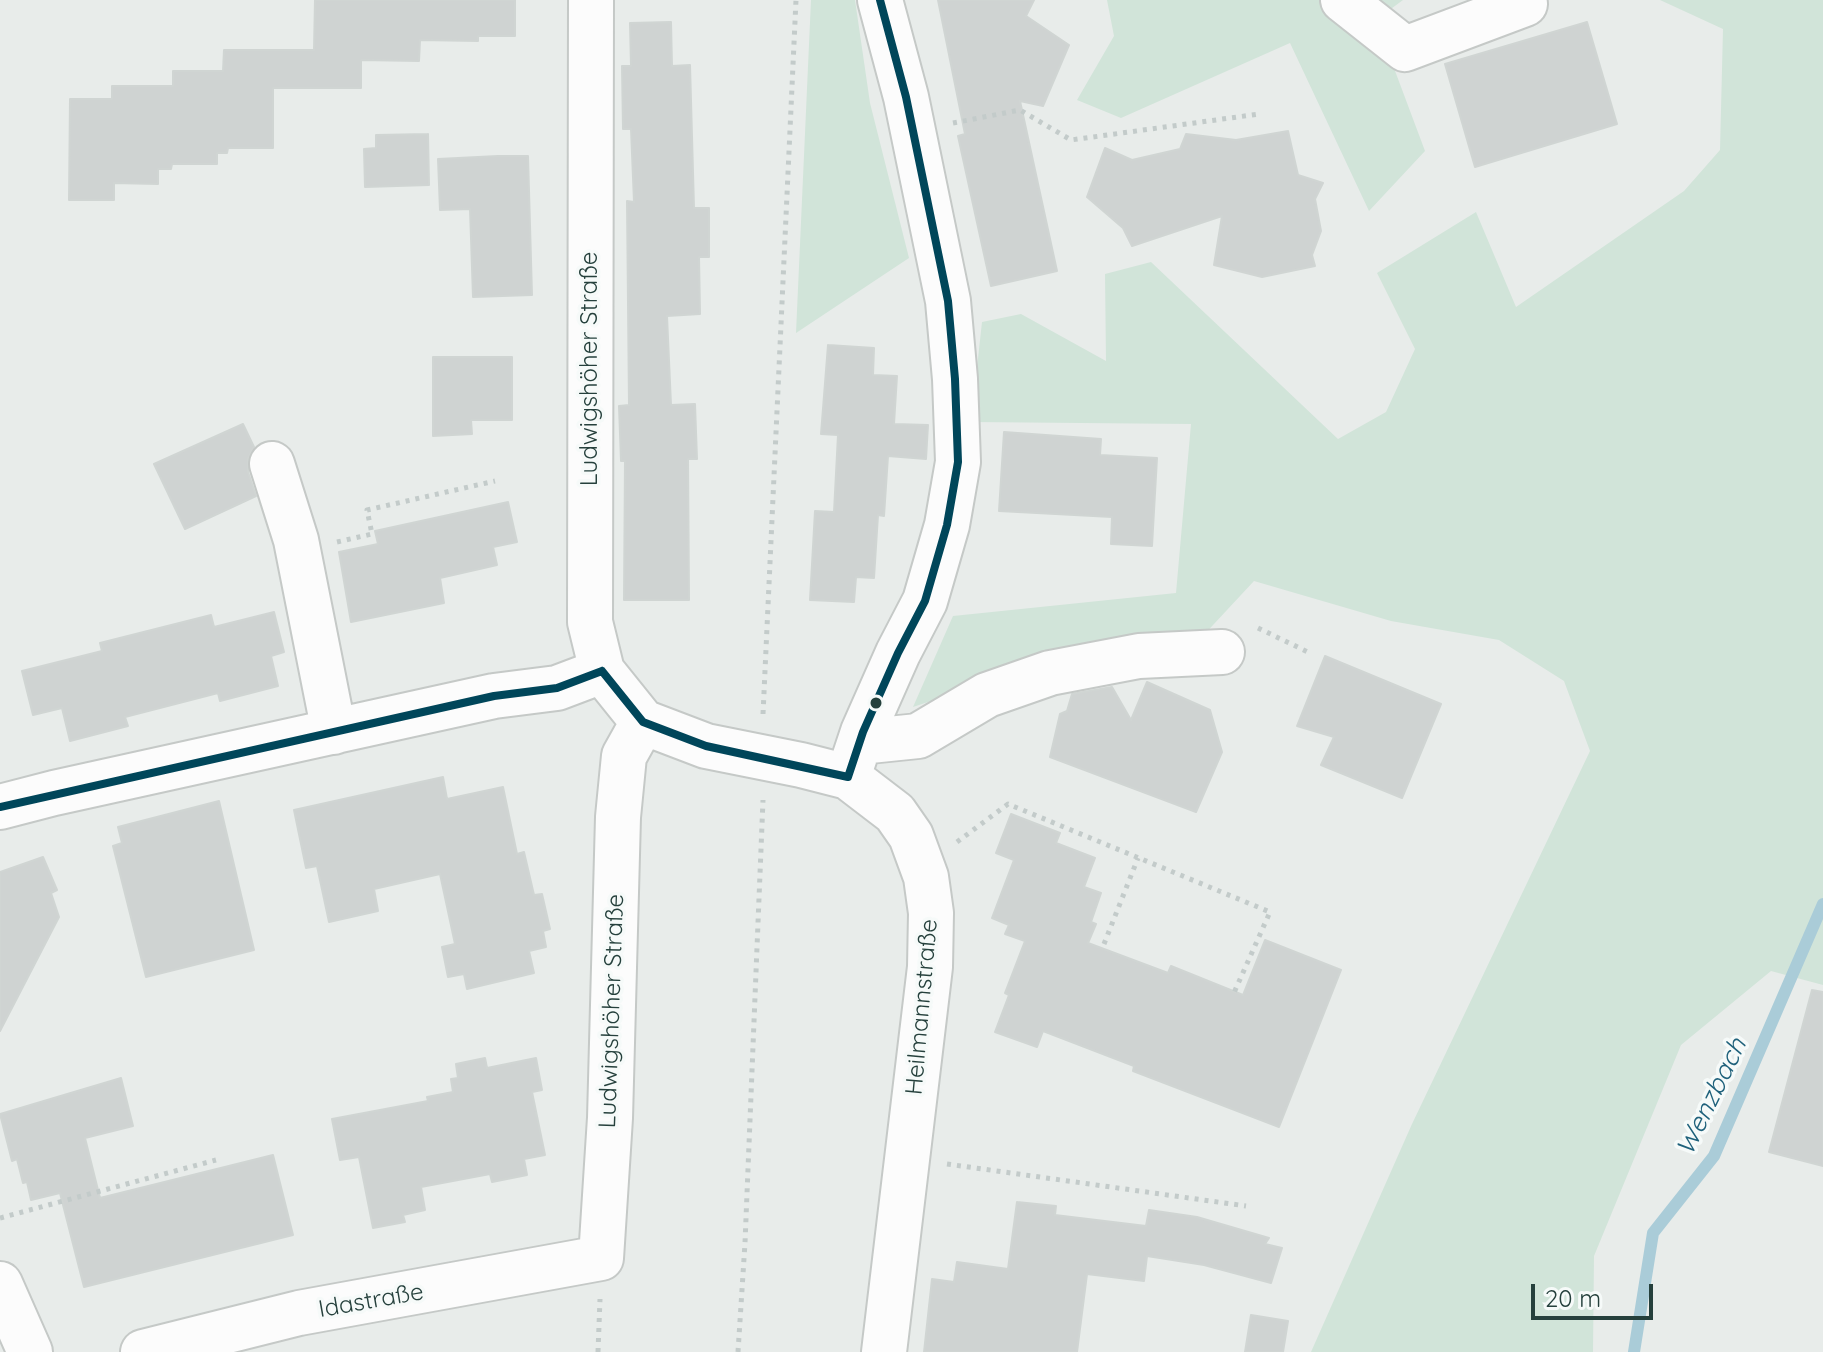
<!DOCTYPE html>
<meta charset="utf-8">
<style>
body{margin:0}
#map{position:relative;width:1823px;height:1352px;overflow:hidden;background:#e8ecea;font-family:Quicksand,sans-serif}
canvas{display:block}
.scale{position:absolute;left:1531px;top:1284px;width:122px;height:36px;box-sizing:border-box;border:4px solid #25403c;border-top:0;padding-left:10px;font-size:24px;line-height:28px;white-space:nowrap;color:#25403c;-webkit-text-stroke:6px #f6faf9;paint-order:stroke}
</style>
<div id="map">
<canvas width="1823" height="1352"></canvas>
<div class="scale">20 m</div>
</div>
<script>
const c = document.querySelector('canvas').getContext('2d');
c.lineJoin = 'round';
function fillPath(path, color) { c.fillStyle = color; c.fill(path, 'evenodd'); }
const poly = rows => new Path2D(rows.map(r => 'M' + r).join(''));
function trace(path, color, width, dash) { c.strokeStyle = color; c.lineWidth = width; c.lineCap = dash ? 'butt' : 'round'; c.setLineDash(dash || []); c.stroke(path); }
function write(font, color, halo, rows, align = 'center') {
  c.font = font + ' Quicksand,sans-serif'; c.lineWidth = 7; c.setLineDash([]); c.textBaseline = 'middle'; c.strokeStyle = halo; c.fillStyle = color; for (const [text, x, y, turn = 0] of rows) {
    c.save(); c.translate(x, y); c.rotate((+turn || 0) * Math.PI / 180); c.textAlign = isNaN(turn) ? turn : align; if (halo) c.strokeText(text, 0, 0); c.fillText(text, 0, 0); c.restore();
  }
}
fillPath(poly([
 [811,0,855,0,870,103,909,258,796,333],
 [1107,0,1403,0,1376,20,1425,151,1369,211,1290,43,1121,118,1077,100,1114,36],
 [1660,0,1823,0,1823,985,1771,971,1681,1045,1594,1256,1593,1352,1311,1352,1412,1124,1590,751,1564,681,1499,640,1391,621,1254,581,1200,639,1015,673,913,707,953,616,1176,593,1191,424,971,422,982,322,1021,314,1106,361,1105,274,1151,262,1338,439,1386,412,1415,349,1377,273,1476,212,1516,307,1684,191,1720,150,1723,29]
]), '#d1e4d9');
trace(poly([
 [1634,1352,1653,1233,1714,1156,1823,904]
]), '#aaccd8', 12);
const building = poly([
 [315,0,515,0,515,36,478,36,478,41,420,40,419,61,361,60,361,88,273,88,273,148,228,148,227,153,217,153,217,164,172,164,171,169,158,169,158,184,114,183,114,200,69,200,70,99,112,99,112,86,173,86,173,71,223,71,224,50,314,50,315,0],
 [938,0,1034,0,1026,16,1069,45,1043,106,1020,101,1057,271,991,286,958,136,965,134,938,0],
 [671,22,672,66,690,65,694,208,709,208,709,257,699,257,700,314,667,316,671,405,695,404,697,459,688,459,689,600,624,600,625,461,621,461,619,406,629,405,627,201,634,202,631,129,623,129,622,66,631,66,630,23,671,22],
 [1587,22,1617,124,1475,167,1445,64,1587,22],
 [1288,131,1298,175,1323,183,1315,199,1321,231,1312,255,1315,266,1262,277,1214,265,1222,216,1132,246,1123,228,1087,197,1105,148,1132,160,1180,149,1186,134,1236,140,1288,131],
 [428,134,429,185,365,187,364,149,376,148,376,135,428,134],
 [498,156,528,156,532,295,473,297,470,209,440,210,438,159,498,156],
 [828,345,874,348,873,375,897,376,894,424,928,425,926,459,888,456,884,516,878,515,874,578,856,577,854,602,810,600,815,511,834,512,838,435,821,434,828,345],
 [433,357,512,357,512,420,471,420,472,434,433,436,433,357],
 [243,424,254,447,248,459,248,472,256,496,185,529,154,464,243,424],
 [1004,432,1101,439,1100,455,1157,458,1152,546,1111,544,1112,517,999,511,1004,432],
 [508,502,517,542,493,547,497,565,440,578,444,603,351,622,339,552,378,544,375,531,508,502],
 [274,612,284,652,271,656,278,686,220,701,218,693,125,717,128,726,70,741,62,708,33,715,22,671,102,651,100,643,211,615,214,627,274,612],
 [1325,656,1441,704,1402,798,1321,765,1334,737,1297,726,1325,656],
 [1147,682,1210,710,1222,752,1196,812,1050,757,1060,714,1067,711,1072,694,1112,687,1131,720,1147,682],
 [443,777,447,799,503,787,517,854,524,852,534,895,542,894,550,929,543,931,546,947,529,951,534,973,467,989,464,974,448,977,442,947,455,944,440,874,374,889,378,911,329,922,317,866,306,868,294,810,443,777],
 [219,801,254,950,146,977,113,846,122,843,118,827,219,801],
 [1011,814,1060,833,1056,843,1095,858,1084,887,1101,893,1091,922,1096,924,1088,943,1168,973,1171,966,1243,995,1265,940,1341,970,1279,1127,1133,1071,1134,1066,1043,1031,1037,1047,995,1032,1009,995,1005,993,1025,941,1005,934,1009,925,992,918,1014,860,996,853,1011,814],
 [43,857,57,890,51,893,59,917,0,1031,0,872,43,857],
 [1812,990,1823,992,1823,1166,1769,1152,1812,990],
 [485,1058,487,1068,536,1058,542,1090,532,1092,545,1155,524,1159,527,1175,492,1182,490,1174,421,1187,425,1210,403,1215,405,1222,373,1228,359,1157,340,1160,332,1119,428,1101,427,1097,453,1092,451,1079,458,1078,456,1064,485,1058],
 [121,1078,133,1126,85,1138,100,1198,273,1155,293,1235,84,1287,60,1193,31,1200,27,1182,23,1183,17,1159,12,1161,0,1114,121,1078],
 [1017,1202,1056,1206,1055,1215,1146,1226,1149,1210,1197,1217,1269,1238,1265,1244,1282,1248,1271,1283,1204,1265,1147,1256,1144,1281,1087,1274,1077,1352,924,1352,932,1279,954,1282,957,1262,1008,1269,1017,1202],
 [1251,1315,1288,1321,1283,1352,1245,1352,1251,1315]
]);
fillPath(building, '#cfd3d2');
trace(building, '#d0d5d3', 2);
const minor = poly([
 [591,0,590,622,602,671,643,722,706,746,801,765,848,777,895,813,911,836,926,877,931,913,930,967,884,1352],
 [1343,0,1405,49,1525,4],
 [272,464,296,540,334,732],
 [860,742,918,736,987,695,1050,673,1139,656,1222,652],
 [848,777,863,732,898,653,925,601,947,525,958,462,955,379,948,301,906,97,880,0],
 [0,807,54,793,494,696,557,688,602,671],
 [0,1284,30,1352],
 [143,1352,299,1313,601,1258,610,1118,618,817,624,756,643,722]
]);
trace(minor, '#c5c9c7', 48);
trace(poly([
 [953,123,1020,110,1071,140,1259,114],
 [337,542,372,534,367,510,495,481],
 [1258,628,1310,653],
 [763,714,796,0],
 [957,842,1008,804,1270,912,1233,995],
 [1104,944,1138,858],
 [947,1164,1246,1206],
 [0,1218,216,1160],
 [598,1352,600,1299],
 [738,1352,745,1243,763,800]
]), '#c3cbca', 5, [4, 6]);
trace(minor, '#fcfcfc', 44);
trace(poly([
 [602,671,643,722,706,746,848,777],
 [848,777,863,732,898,653,925,601,947,525,958,462,955,379,948,301,906,97,880,0],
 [0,807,494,696,557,688,602,671]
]), '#00465a', 8);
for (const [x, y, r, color] of [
 [876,703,7,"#25403c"]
]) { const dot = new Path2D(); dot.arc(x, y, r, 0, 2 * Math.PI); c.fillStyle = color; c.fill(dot); trace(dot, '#f6faf9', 3); }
write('24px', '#25403c', '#f6faf9', [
 ["Ludwigshöher Straße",590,369,-90],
 ["Heilmannstraße",922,1007,-85],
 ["Ludwigshöher Straße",612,1011,-88],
 ["Idastraße",371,1301,-10]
]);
write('italic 26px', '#1f617b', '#f6faf9', [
 ["Wenzbach",1712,1097,-64]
]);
</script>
